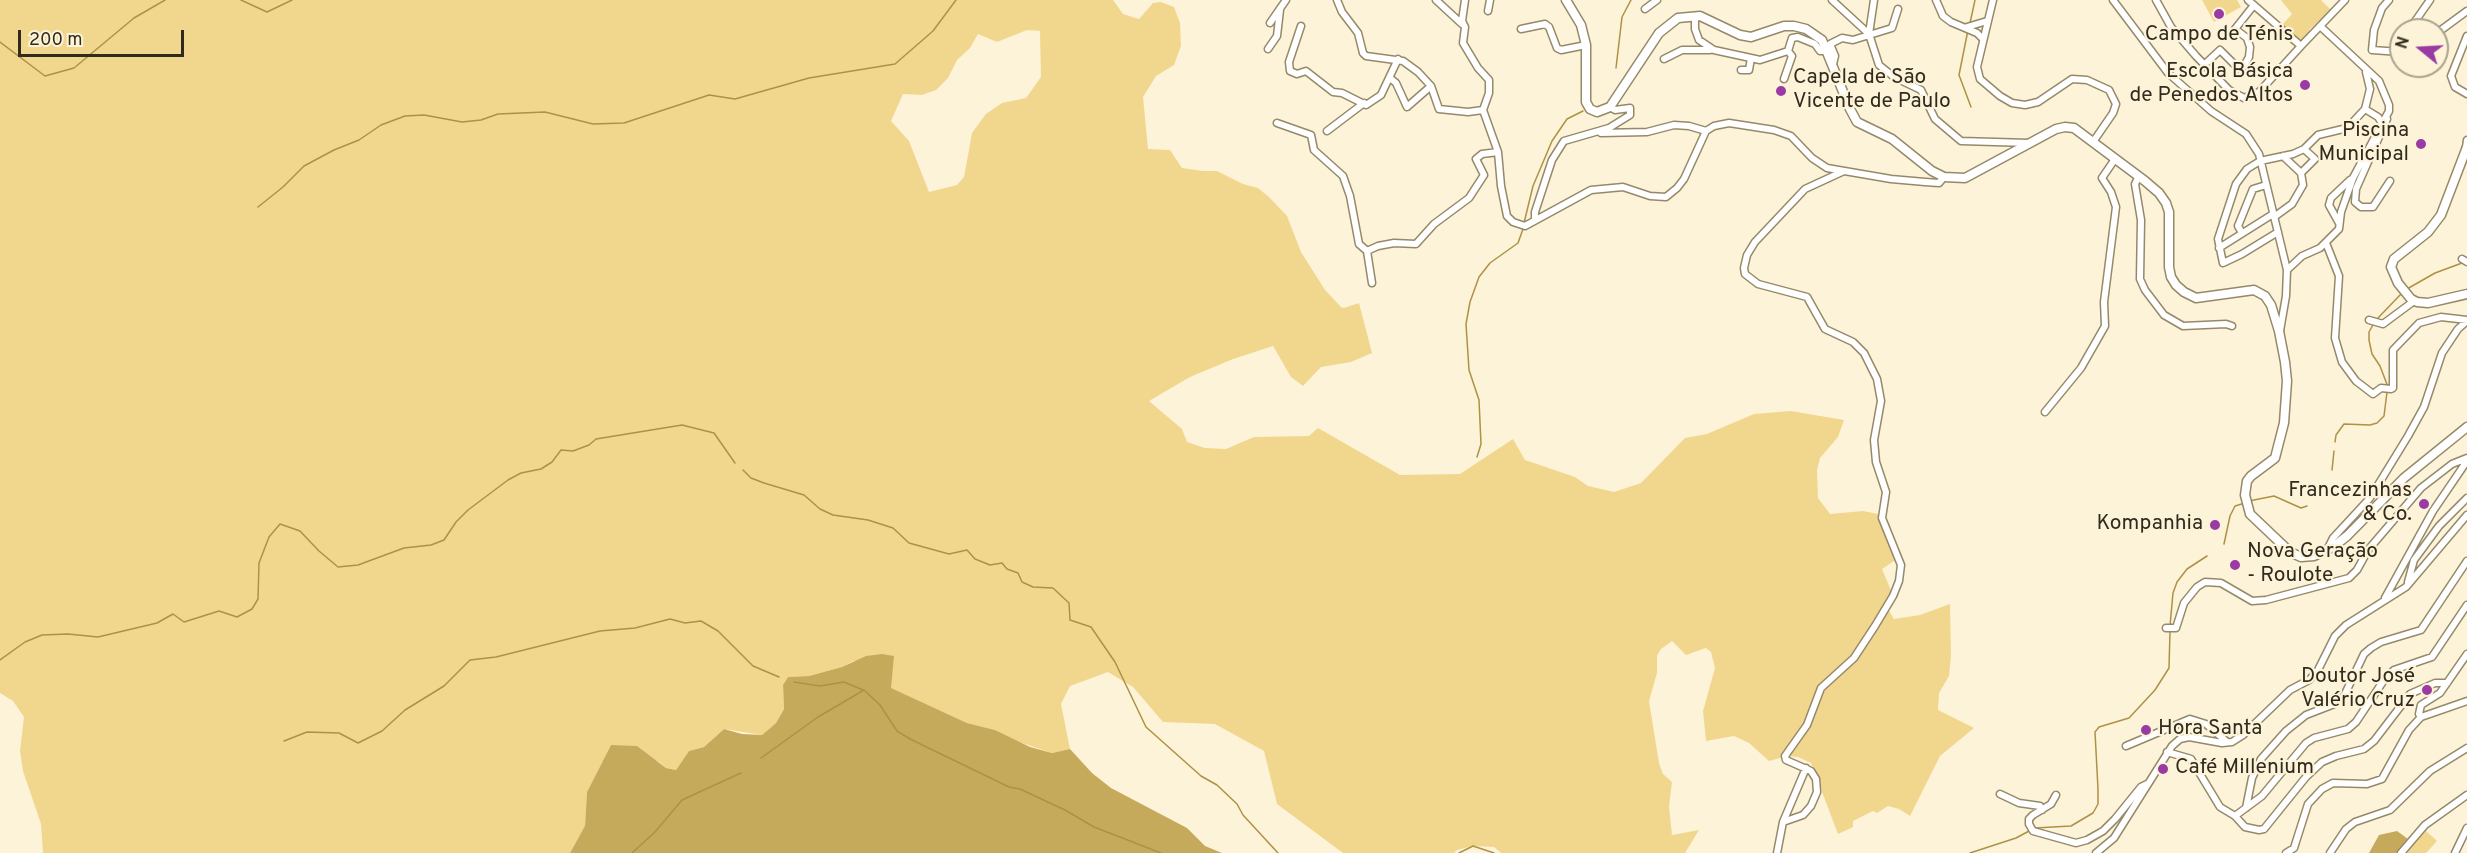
<!DOCTYPE html>
<meta charset="utf-8">
<style>
body{margin:0}
#map{position:relative;width:2467px;height:853px;overflow:hidden;background:#fdf3d8;font-family:Overpass,sans-serif}
canvas{display:block}
.north{position:absolute;left:2389px;top:18px;width:60px;height:60px;box-sizing:border-box;background:#fdf3d8;border:2px solid #aba38e;border-radius:50%;rotate:288deg;font-size:16px;font-weight:700;line-height:24px;text-align:center;color:#302b1e}
.north::after{content:'';display:block;margin:auto;width:21px;height:27px;background:#9a3ba3;clip-path:polygon(50% 0,100% 100%,50% 72%,0 100%)}
.scale{position:absolute;left:18px;top:30px;width:166px;height:27px;box-sizing:border-box;border:3px solid #302b1e;border-top:0;padding-left:8px;font-size:18px;line-height:21px;white-space:nowrap;color:#302b1e;-webkit-text-stroke:4px #fdf3d8;paint-order:stroke}
</style>
<div id="map">
<canvas width="2467" height="853"></canvas>
<div class="north">N</div>
<div class="scale">200 m</div>
</div>
<script>
const c = document.querySelector('canvas').getContext('2d');
c.lineJoin = 'round';
function fillPath(path, color) { c.fillStyle = color; c.fill(path, 'evenodd'); }
const poly = rows => new Path2D(rows.map(r => 'M' + r).join(''));
function trace(path, color, width, dash) { c.strokeStyle = color; c.lineWidth = width; c.lineCap = dash ? 'butt' : 'round'; c.setLineDash(dash || []); c.stroke(path); }
function write(font, color, halo, rows, align = 'center') {
  c.font = font + ' Overpass,sans-serif'; c.lineWidth = 4.5; c.setLineDash([]); c.textBaseline = 'middle'; c.strokeStyle = halo; c.fillStyle = color; for (const [text, x, y, turn = 0] of rows) {
    c.save(); c.translate(x, y); c.rotate((+turn || 0) * Math.PI / 180); c.textAlign = isNaN(turn) ? turn : align; if (halo) c.strokeText(text, 0, 0); c.fillText(text, 0, 0); c.restore();
  }
}
fillPath(poly([
 [0,0,1113,0,1123,14,1139,19,1153,3,1161,2,1174,7,1180,23,1181,46,1174,65,1156,76,1143,97,1148,149,1170,150,1182,168,1203,171,1217,171,1243,184,1258,188,1269,197,1287,216,1301,252,1325,290,1341,307,1344,308,1359,303,1372,353,1351,362,1321,367,1303,386,1291,377,1273,346,1233,359,1190,377,1149,401,1182,429,1187,442,1205,448,1226,449,1254,437,1309,436,1318,428,1400,475,1460,474,1513,439,1525,460,1575,477,1588,486,1614,492,1641,483,1685,438,1707,434,1754,414,1791,411,1844,420,1838,437,1820,458,1817,470,1818,498,1830,514,1863,511,1883,515,1897,559,1882,569,1892,593,1888,609,1894,619,1920,615,1950,604,1951,656,1949,676,1939,693,1938,710,1974,728,1940,756,1910,816,1899,809,1888,806,1877,813,1873,811,1853,821,1853,827,1838,834,1811,763,1798,757,1787,756,1769,761,1749,743,1734,736,1706,741,1703,711,1715,668,1711,652,1706,648,1686,655,1672,641,1661,649,1657,656,1657,673,1649,701,1659,763,1663,774,1672,782,1669,806,1672,835,1699,830,1685,853,1501,853,1494,847,1473,846,1457,850,1454,853,1343,853,1277,804,1264,751,1215,724,1163,722,1133,687,1108,672,1070,686,1061,704,1070,749,1052,753,1010,739,995,730,967,723,890,688,891,672,854,661,842,667,809,676,788,677,783,685,784,709,776,723,762,735,724,729,704,747,689,751,676,770,666,768,659,762,611,745,587,792,585,827,570,853,43,853,41,824,23,771,20,751,24,717,13,701,0,693],
 [1027,30,1040,31,1041,77,1026,98,1002,103,986,114,972,133,964,177,957,185,929,192,909,141,891,121,903,94,922,95,936,90,948,78,957,60,970,48,978,34,997,42],
 [2202,0,2237,0,2241,7,2214,22],
 [2281,0,2321,0,2331,10,2309,30,2309,34,2302,42,2282,25,2292,14],
 [2425,830,2437,841,2426,853,2406,853]
]), '#f1d78e');
fillPath(poly([
 [882,654,894,656,891,688,967,723,995,730,1030,747,1052,753,1070,749,1092,773,1111,788,1187,828,1205,846,1222,853,570,853,585,826,587,792,611,745,637,746,666,768,676,770,689,751,704,747,724,729,742,734,762,735,776,723,784,709,783,685,788,677,809,676,842,667,866,656],
 [2397,831,2408,839,2398,853,2369,853,2379,835]
]), '#c6aa5c');
trace(poly([
 [241,0,267,12,292,0],
 [1970,23,1975,0],
 [1968,30,1959,75,1971,107],
 [0,42,45,76,74,68,134,18,165,0],
 [1616,68,1622,17,1631,0],
 [258,207,283,187,304,166,334,150,359,140,381,125,405,116,424,115,462,122,481,120,498,114,545,112,593,124,624,123,709,95,735,99,809,78,895,64,933,31,956,0],
 [1524,223,1533,186,1552,141,1567,119,1583,111],
 [2407,289,2435,273,2462,263],
 [2377,319,2401,294],
 [2374,323,2369,332,2369,340,2372,354,2380,366,2388,387],
 [2335,442,2336,435,2344,424,2370,425,2377,423,2384,416,2387,392],
 [1477,457,1481,444,1479,400,1469,370,1466,324,1470,302,1479,277,1490,263,1518,243,1523,229],
 [743,470,751,478,764,483,804,495,820,509,833,515,868,520,893,528,909,543,949,554,967,550,975,559,990,565,1002,563,1007,569,1018,573,1022,582,1033,587,1053,588,1069,603,1070,620,1091,627,1115,662,1146,727,1201,776,1217,785,1237,804,1243,815,1278,853],
 [2332,470,2334,451],
 [2249,501,2274,496,2301,508,2307,506],
 [2224,544,2230,516,2235,506,2245,503],
 [2170,626,2173,593,2177,582,2187,569,2207,556],
 [0,660,25,642,42,635,68,634,98,637,157,623,173,614,184,622,219,611,237,617,252,609,258,599,259,563,269,537,280,524,300,531,319,551,338,567,358,565,404,548,431,545,444,540,456,522,468,510,508,480,521,473,541,469,552,462,561,450,573,451,589,445,596,439,682,425,714,433,735,463],
 [794,682,820,686,844,682,863,690],
 [284,741,307,732,339,733,358,743,382,731,405,710,444,686,470,660,496,657,600,631,635,628,670,619,685,623,701,621,718,631,753,666,779,677],
 [761,758,818,717,864,690,880,705,897,731,910,739,1009,787,1020,789,1065,810,1094,827,1161,853],
 [2035,828,2071,826,2093,813,2098,804,2098,789,2095,732,2099,727,2129,718,2155,690,2169,668,2170,631],
 [632,853,655,832,682,800,741,773],
 [1459,853,1473,846,1494,853],
 [1970,853,2016,838,2031,830]
]), '#ad9244', 1.5);
const street = poly([
 [1337,0,1342,12,1358,33,1363,53,1366,56,1403,61,1418,72,1431,86,1439,109,1468,112,1483,110,1489,93,1489,80,1478,68,1463,43,1465,27,1462,21,1465,0],
 [1436,0,1462,24],
 [1832,0,1869,34,1879,65,1894,77,1921,90,1935,119,1961,141,2029,143],
 [1936,0,1943,16,1951,22,1977,33,1983,39],
 [1993,0,1977,67,1980,79,2000,96,2012,103,2025,105,2038,102,2072,79,2087,80,2109,90,2116,104,2113,113,2093,142],
 [2113,0,2168,73,2211,111,2246,134,2259,154,2287,270,2286,296,2280,331],
 [2156,0,2171,27,2196,56,2229,90,2244,98,2259,92,2301,46,2248,0],
 [2389,0,2382,8,2374,30,2372,50,2401,52],
 [1645,9,1657,0],
 [1488,11,1490,0],
 [1695,16,1695,29,1699,40,1714,50,1760,60,1788,51],
 [1270,23,1286,0],
 [1301,26,1289,62,1290,71,1297,74,1306,71,1333,92,1342,93,1366,105,1381,95,1398,59],
 [1967,27,1987,21],
 [1521,29,1545,24,1549,27,1557,48,1561,50,1586,45],
 [2409,30,2430,0],
 [2437,33,2467,11],
 [1869,34,1874,0],
 [2467,36,2451,76,2455,87,2467,94],
 [2301,46,2345,0],
 [1268,49,1277,36,1280,10],
 [1664,59,1682,50,1710,50],
 [1833,64,1835,56,1830,44,1842,38,1853,40,1892,28,1898,9],
 [2204,65,2220,50,2240,70,2244,66,2249,57,2250,47,2247,38,2235,29,2254,5],
 [1741,70,1749,70,1751,58],
 [1390,78,1396,83,1407,107,1431,86],
 [1784,79,1792,56,1788,51,1792,38,1798,37,1815,44,1820,51,1827,51],
 [2365,109,2370,89,2366,72],
 [2365,109,2378,117,2382,123],
 [1483,110,1498,152,1501,186,1507,216,1513,222,1525,226,1591,190,1623,187,1650,196,1666,197,1677,188,1684,179,1706,131],
 [2387,119,2356,189,2355,202,2361,207,2373,207,2390,181],
 [1277,123,1311,135,1314,150,1343,176,1350,196,1359,244,1367,251,1378,246,1394,243,1416,244,1434,224,1469,198,1484,175,1476,159,1482,154,1498,152],
 [1327,131,1364,103],
 [1706,131,1714,126,1729,123,1774,130,1791,136,1812,158,1827,168,1891,179,1925,182,1939,183,1944,177],
 [1601,133,1647,132,1674,125,1689,126,1706,131],
 [2466,148,2467,140],
 [2301,173,2315,159,2304,149],
 [2139,176,2135,184,2141,220,2140,279,2145,290,2164,315,2183,326,2226,324,2232,326],
 [2274,217,2292,204,2303,185,2301,173,2283,156],
 [1535,219,1535,212,1552,160,1564,141,1609,128,1630,115,1630,108,1615,110,1610,107],
 [2339,223,2329,205,2331,198,2350,180],
 [2278,232,2242,254,2223,263,2218,239,2236,184,2247,169,2260,161,2293,154,2304,149,2318,135,2343,129,2351,124,2365,109],
 [2242,233,2238,226,2253,189,2266,185],
 [2326,243,2339,276,2335,338,2342,362,2356,381,2373,394,2381,388,2391,389,2393,388,2393,350,2419,323,2441,317,2467,320],
 [2219,248,2273,214],
 [1367,251,1372,283],
 [2462,259,2467,262],
 [2287,270,2302,256,2320,248,2339,229,2341,212,2353,178,2389,111,2389,105,2379,81,2320,26],
 [2369,320,2383,324,2414,301],
 [2045,412,2081,368,2105,326,2104,302,2116,207,2111,192,2102,178,2115,159],
 [2327,550,2333,538,2370,498,2408,436,2424,407,2442,353,2458,329,2467,321],
 [2408,582,2414,560,2439,526,2467,498],
 [2385,598,2433,511,2467,461],
 [2166,628,2176,628,2184,603,2197,587,2205,582,2221,583,2252,601,2266,600,2349,578,2357,570,2368,550,2421,488,2452,464,2467,458],
 [2421,717,2419,714,2421,705,2440,693,2467,654],
 [2126,746,2190,719,2206,724,2227,742],
 [2167,752,2191,759,2220,807,2235,816,2245,827,2259,830,2264,829,2306,777,2322,762,2336,756,2364,749,2374,741,2410,694,2435,683,2447,683],
 [2000,794,2019,803,2040,806,2042,810],
 [2056,795,2051,804,2033,815,2029,819,2029,824,2033,831,2076,843,2087,840,2103,831,2115,819,2141,787,2147,784],
 [2246,808,2252,778,2261,759,2286,731,2306,715,2337,703,2344,696,2364,654,2371,648,2381,642,2421,630,2467,561],
 [2235,816,2262,796,2306,743,2314,738,2348,729,2356,722,2384,680,2394,670,2432,657,2467,605],
 [1783,822,1806,768],
 [1777,853,1783,822,1803,815,1811,806,1817,792,1816,779,1811,771,1786,760,1785,756,1807,725,1821,688,1854,658,1875,626,1893,596,1899,581,1901,565,1882,518,1886,492,1876,462,1874,440,1881,401,1877,379,1864,353,1853,342,1825,329,1807,297,1758,284,1745,274,1744,268,1747,255,1755,242,1805,189,1844,171],
 [2096,853,2114,838,2172,746,2180,739,2189,737,2222,743,2232,742,2243,735,2290,690,2309,680,2317,672,2335,636,2346,625,2406,587,2467,515],
 [2286,853,2294,848,2308,804,2322,789,2333,783,2367,784,2382,779,2409,730,2421,717,2467,701],
 [2330,853,2346,829,2355,822,2390,810,2430,771,2467,748],
 [2401,853,2425,825,2467,795],
 [2455,853,2467,828]
]);
const secondary = poly([
 [1566,0,1581,25,1586,45,1586,102,1590,109,1597,112,1610,107,1659,33,1678,18,1700,16,1740,35,1751,37,1784,26,1794,26,1806,29,1822,40,1850,109,1857,122,1892,139,1932,171,1944,177,1965,178,2056,129,2065,127,2074,128,2145,181,2159,193,2166,203,2169,212,2169,267,2171,277,2176,285,2184,292,2196,298,2254,290,2265,296,2271,305,2279,331,2285,362,2287,381,2284,423,2275,458,2251,476,2247,481,2245,495,2250,514,2290,552,2301,557,2314,556,2333,547,2347,536,2404,478,2467,427],
 [2467,147,2441,215,2428,232,2394,259,2391,267,2398,283,2411,299,2417,302,2428,303,2467,294]
]);
trace(street, '#958969', 9);
trace(secondary, '#958969', 11);
trace(street, '#fff', 6);
trace(secondary, '#fff', 8);
for (const [x, y, r, color] of [
 [2219,14,6,"#9a3ba3"],
 [2305,85,6,"#9a3ba3"],
 [1781,91,6,"#9a3ba3"],
 [2421,144,6,"#9a3ba3"],
 [2424,504,6,"#9a3ba3"],
 [2215,525,6,"#9a3ba3"],
 [2235,565,6,"#9a3ba3"],
 [2427,690,6,"#9a3ba3"],
 [2146,730,6,"#9a3ba3"],
 [2163,769,6,"#9a3ba3"]
]) { const dot = new Path2D(); dot.arc(x, y, r, 0, 2 * Math.PI); c.fillStyle = color; c.fill(dot); trace(dot, '#fdf3d8', 2); }
write('21px', '#302b1e', '#fdf3d8', [
 ["Campo de Ténis",2219,36,"center"],
 ["Escola Básica",2293,73],
 ["de Penedos Altos",2293,97],
 ["Capela de São",1793,79,"left"],
 ["Vicente de Paulo",1793,103,"left"],
 ["Piscina",2409,132],
 ["Municipal",2409,156],
 ["Francezinhas",2412,492],
 ["& Co.",2412,516],
 ["Kompanhia",2203,525],
 ["Nova Geração",2247,553,"left"],
 ["- Roulote",2247,577,"left"],
 ["Doutor José",2415,678],
 ["Valério Cruz",2415,702],
 ["Hora Santa",2158,730,"left"],
 ["Café Millenium",2175,769,"left"]
], 'right');
</script>
